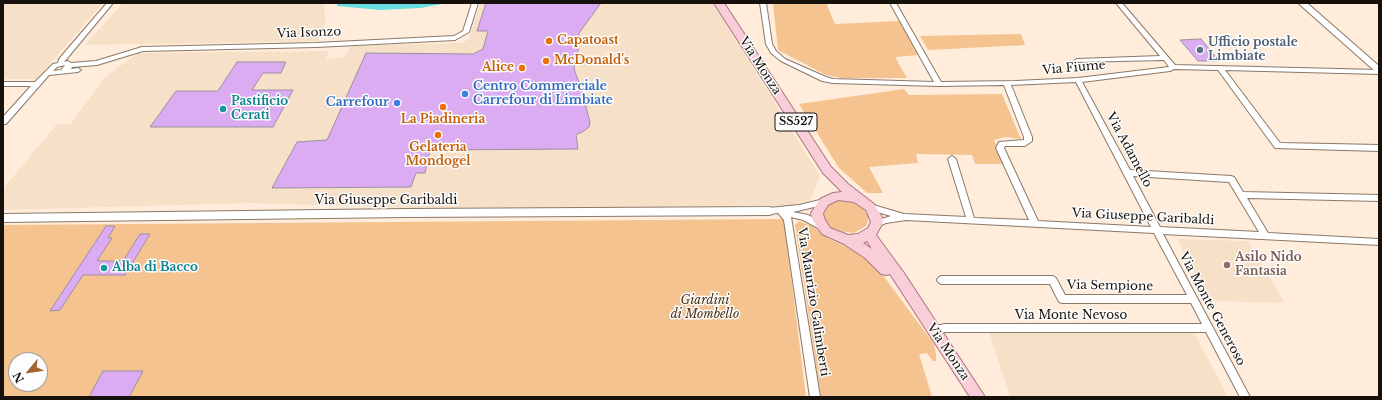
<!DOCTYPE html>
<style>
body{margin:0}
#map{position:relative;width:1382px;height:400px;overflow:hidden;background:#ffecda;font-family:"Libre Baskerville",serif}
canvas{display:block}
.frame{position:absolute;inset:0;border:4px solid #17110b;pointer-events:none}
.north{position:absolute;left:8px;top:352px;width:40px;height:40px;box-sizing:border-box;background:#fdfdfd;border:1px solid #a19f9c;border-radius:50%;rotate:241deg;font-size:11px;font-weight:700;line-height:16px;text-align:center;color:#17110b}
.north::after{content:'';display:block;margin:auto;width:14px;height:18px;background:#a5642f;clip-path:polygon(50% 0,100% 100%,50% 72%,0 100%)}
</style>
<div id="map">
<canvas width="1382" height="400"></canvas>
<div class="frame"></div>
<div class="north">N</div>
</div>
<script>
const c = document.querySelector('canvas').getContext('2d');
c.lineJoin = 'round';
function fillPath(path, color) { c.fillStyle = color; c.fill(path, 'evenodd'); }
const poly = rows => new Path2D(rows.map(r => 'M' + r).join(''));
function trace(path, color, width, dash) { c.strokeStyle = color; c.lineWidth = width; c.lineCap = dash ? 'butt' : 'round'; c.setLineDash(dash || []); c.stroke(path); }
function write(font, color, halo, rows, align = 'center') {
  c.font = font + ' "Libre Baskerville",serif'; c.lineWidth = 3; c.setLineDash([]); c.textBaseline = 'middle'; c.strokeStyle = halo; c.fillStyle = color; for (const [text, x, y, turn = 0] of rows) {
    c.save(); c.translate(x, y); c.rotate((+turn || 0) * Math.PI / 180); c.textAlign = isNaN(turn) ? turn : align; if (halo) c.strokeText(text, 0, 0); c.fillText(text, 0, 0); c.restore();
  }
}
fillPath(poly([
 [4,3,103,3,37,79,3,79,3,4],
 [123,3,325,3,324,10,326,21,318,41,85,45],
 [480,3,713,3,820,176,811,199,791,206,417,208,250,203,3,210,3,189,57,124,71,124,104,78,138,53,329,51,326,59,344,57,351,46,462,43,469,39],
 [1177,239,1248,241,1285,303,1210,301],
 [989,332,1194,332,1228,397,1010,397]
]), '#f7e0c8');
fillPath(poly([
 [773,3,826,3,835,24,899,21,918,55,895,57,907,78,842,78,826,75,778,50],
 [1021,34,1025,45,928,50,920,36],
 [904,89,909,95,1002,94,1021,139,1005,137,994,140,1005,164,975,164,972,155,916,154,918,163,869,167,883,193,867,193,839,168,799,104],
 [838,200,853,202,860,205,868,215,868,221,866,226,854,233,838,231,831,228,823,217,824,211,826,206],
 [784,219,806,397,3,397,3,225],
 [16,360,40,360,40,384,16,384],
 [799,221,814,227,829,239,856,251,875,267,885,278,934,344,936,354,936,361,933,361,927,353,919,354,932,397,821,397,795,225]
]), '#f4c390');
fillPath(poly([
 [337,3,447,3,421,8,380,10,337,6]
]), '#66dee2');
const building = poly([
 [486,3,601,3,579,33,579,46,574,69,581,88,590,122,589,127,584,131,576,135,578,149,430,150,425,173,416,173,411,187,272,188,297,142,327,140,366,53,473,54,483,49,488,31,477,31,486,3],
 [1201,39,1219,61,1198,61,1180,40,1201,39],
 [237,62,286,62,281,73,263,73,252,90,293,90,273,127,150,127,176,91,218,91,237,62],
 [106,226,115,226,108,238,112,238,97,261,123,261,140,234,150,234,125,275,83,275,60,310,50,311,106,226],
 [103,371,143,371,129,397,89,397,103,371]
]);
fillPath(building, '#dbacf1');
trace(building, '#9d90a3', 1);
const minor = poly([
 [107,3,113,3,64,62,68,61,71,63,96,61,142,47,316,43,454,36,463,31,472,3,478,3,469,32,455,40,316,47,143,51,97,65,72,67,71,69,78,68,81,70,78,72,49,75,6,124,3,124,3,117,31,86,3,86,3,82,35,82,53,64,58,63,59,59,107,3],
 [65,65,61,70,53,71,57,67,65,65],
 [760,3,766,3,772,44,776,51,785,59,826,77,833,79,934,82,890,3,896,3,941,82,1016,81,1078,78,1169,67,1164,60,1075,62,1074,61,1077,59,1160,56,1116,3,1122,3,1175,65,1379,70,1379,74,1225,70,1280,143,1379,145,1379,151,1275,148,1218,70,1174,69,1170,71,1082,82,1130,170,1231,176,1234,177,1243,192,1379,195,1379,201,1247,198,1268,233,1379,239,1379,245,1163,234,1250,397,1240,397,1206,332,945,332,934,334,931,333,929,330,931,327,945,324,1202,324,1191,303,1062,303,1059,302,1050,284,941,284,938,282,937,280,938,278,941,276,1053,276,1056,278,1065,295,1187,295,1154,233,906,220,886,223,881,225,879,229,873,229,872,227,875,221,891,216,867,209,866,207,870,204,904,214,966,217,948,159,952,156,956,159,974,218,1029,220,996,148,999,142,1024,140,1024,137,1004,85,939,86,833,83,822,81,781,61,771,53,766,44,760,3],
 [1076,82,1151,227,1038,221,1004,148,1005,146,1025,146,1032,141,1032,137,1011,85,1076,82],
 [1133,176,1229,182,1259,232,1160,227,1133,176],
 [824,199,827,200,828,202,827,204,793,212,808,215,824,224,825,226,824,228,818,228,803,220,791,217,820,397,810,397,784,220,778,213,769,214,765,211,769,208,799,205,824,199]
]);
const tertiary = poly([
 [1298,3,1307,3,1379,66,1379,73,1376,72,1298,3],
 [769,207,773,208,774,211,773,214,769,215,406,217,3,222,3,214,406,209,769,207]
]);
const primary = poly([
 [714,3,724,3,831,167,848,184,874,204,882,217,883,222,876,235,904,273,985,397,970,397,890,274,886,275,881,274,865,258,844,244,822,234,812,219,811,213,820,199,833,193,842,192,823,173,714,3],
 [838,200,854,202,866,210,871,222,868,228,858,234,848,235,830,228,824,218,823,213,828,205,838,200],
 [867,241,872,249,863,243,867,241]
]);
trace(minor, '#8a7969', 2);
trace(tertiary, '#8a7969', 2);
trace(primary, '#a97680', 2);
fillPath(minor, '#fff');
fillPath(tertiary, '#fff');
fillPath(primary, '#faced9');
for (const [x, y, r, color] of [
 [549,41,4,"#e8710a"],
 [1200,50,4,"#5c6f8a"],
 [546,61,4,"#e8710a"],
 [522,68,4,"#e8710a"],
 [465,94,4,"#3f7fe0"],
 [397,103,4,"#3f7fe0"],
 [443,107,4,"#e8710a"],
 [223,109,4,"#0f9aa8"],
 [438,135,4,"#e8710a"],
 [1227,265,4,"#8d6e63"],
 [104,268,4,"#0f9aa8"]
]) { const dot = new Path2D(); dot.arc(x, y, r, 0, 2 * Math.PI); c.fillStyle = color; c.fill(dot); trace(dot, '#fdfdfd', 1.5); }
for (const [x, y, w] of [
 [796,122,42]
]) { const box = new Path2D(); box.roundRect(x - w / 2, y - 9, w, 18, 3); c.fillStyle = '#fdfdfd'; c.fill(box); trace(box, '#17110b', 1); }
write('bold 11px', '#17110b', null, [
 ["SS527",796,122]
]);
write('12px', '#17110b', '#fdfdfd', [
 ["Via Isonzo",309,33,-2],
 ["Via Monza",760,66,57],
 ["Via Fiume",1074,68,-5],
 ["Via Adamello",1129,150,62],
 ["Via Giuseppe Garibaldi",386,201],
 ["Via Giuseppe Garibaldi",1143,217,3],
 ["Via Sempione",1110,286,1],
 ["Via Maurizio Galimberti",813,302,81],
 ["Via Monte Generoso",1212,309,62],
 ["Via Monte Nevoso",1071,316],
 ["Via Monza",948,352,56]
]);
write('bold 12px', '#c56008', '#fdfdfd', [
 ["Capatoast",557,41],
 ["McDonald's",554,61],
 ["Alice",514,68,"right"],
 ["La Piadineria",443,120,"center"],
 ["Gelateria",438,148,"center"],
 ["Mondogel",438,162,"center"]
], 'left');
write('bold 12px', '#4e5e75', '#fdfdfd', [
 ["Ufficio postale",1208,43],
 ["Limbiate",1208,57]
], 'left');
write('bold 12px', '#366cbe', '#fdfdfd', [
 ["Centro Commerciale",473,87],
 ["Carrefour di Limbiate",473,101],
 ["Carrefour",389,103,"right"]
], 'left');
write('bold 12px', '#0d838f', '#fdfdfd', [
 ["Pastificio",231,102],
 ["Cerati",231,116],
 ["Alba di Bacco",112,268]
], 'left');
write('bold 12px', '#785e54', '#fdfdfd', [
 ["Asilo Nido",1235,258],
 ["Fantasia",1235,272]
], 'left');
write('italic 12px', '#493014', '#fdfdfd', [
 ["Giardini",705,301],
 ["di Mombello",705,315]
]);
</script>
